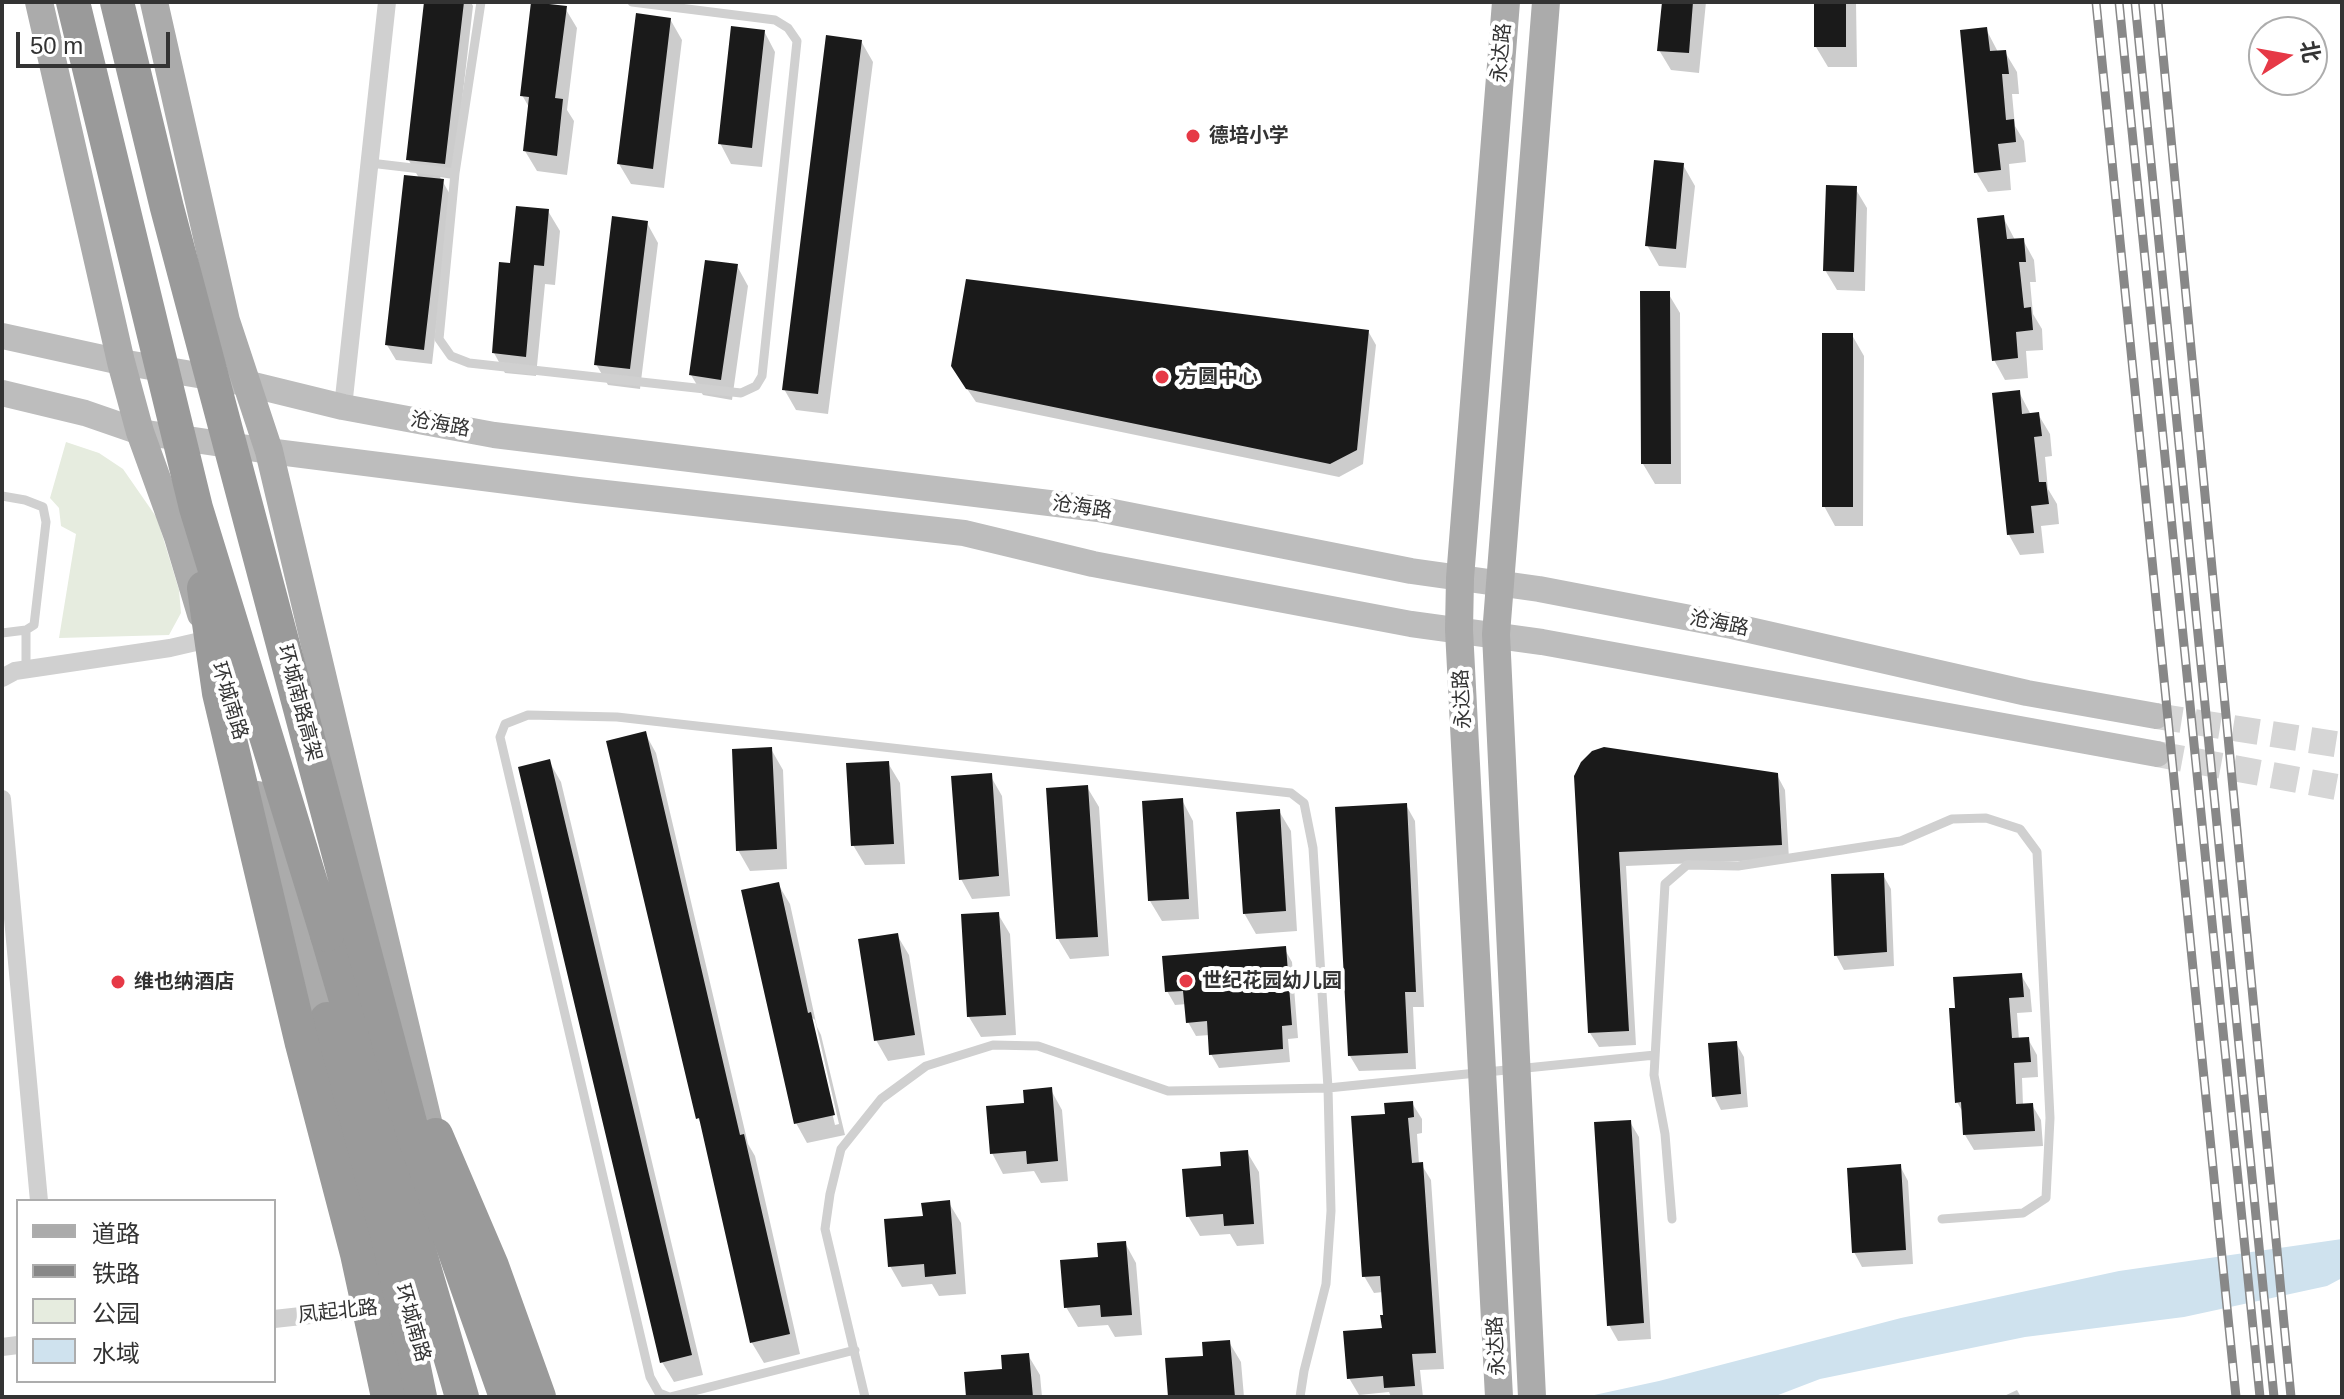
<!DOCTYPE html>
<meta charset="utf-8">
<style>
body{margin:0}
#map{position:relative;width:2344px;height:1399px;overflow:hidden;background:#fff;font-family:Arial,"Noto Sans SC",sans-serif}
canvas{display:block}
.frame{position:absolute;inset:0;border:4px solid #333;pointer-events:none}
.legend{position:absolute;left:16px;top:1199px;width:260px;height:184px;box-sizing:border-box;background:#fff;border:2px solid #adadad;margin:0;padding:10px 14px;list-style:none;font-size:24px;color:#333}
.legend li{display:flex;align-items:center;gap:16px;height:40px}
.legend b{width:40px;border:2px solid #adadad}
.north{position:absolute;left:2248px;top:16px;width:80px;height:80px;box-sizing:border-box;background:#fff;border:2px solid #adadad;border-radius:50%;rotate:79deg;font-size:22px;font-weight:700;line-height:32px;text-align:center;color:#333}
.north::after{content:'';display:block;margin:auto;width:28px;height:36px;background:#e63946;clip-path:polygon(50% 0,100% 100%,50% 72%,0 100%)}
.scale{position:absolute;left:16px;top:32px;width:154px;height:36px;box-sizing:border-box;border:4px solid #333;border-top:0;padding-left:10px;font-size:24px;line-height:28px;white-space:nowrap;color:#333;-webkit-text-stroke:6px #fff;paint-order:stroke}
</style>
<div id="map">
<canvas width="2344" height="1399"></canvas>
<div class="frame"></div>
<ul class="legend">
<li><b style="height:10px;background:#ababab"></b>道路</li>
<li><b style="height:10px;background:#888"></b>铁路</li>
<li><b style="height:22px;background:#e6ecdf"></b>公园</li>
<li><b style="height:22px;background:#cfe2ee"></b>水域</li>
</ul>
<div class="north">北</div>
<div class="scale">50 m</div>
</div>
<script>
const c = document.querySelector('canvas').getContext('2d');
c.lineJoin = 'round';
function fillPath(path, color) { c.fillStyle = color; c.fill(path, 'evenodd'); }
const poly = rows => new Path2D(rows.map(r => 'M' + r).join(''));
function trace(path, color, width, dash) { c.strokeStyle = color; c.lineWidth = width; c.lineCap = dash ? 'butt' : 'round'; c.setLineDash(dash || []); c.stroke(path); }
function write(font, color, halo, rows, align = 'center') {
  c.font = font + ' Arial,"Noto Sans SC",sans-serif'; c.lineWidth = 8; c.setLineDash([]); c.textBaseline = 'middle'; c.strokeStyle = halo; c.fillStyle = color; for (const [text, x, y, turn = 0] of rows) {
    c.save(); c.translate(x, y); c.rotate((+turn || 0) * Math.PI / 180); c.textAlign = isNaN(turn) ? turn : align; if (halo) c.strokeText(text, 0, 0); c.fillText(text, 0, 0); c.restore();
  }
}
fillPath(poly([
 [66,442,99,453,123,469,157,518,179,590,181,613,169,635,59,638,76,534,61,526,59,508,50,498]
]), '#e6ecdf');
fillPath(poly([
 [2342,1239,2342,1278,2327,1286,2184,1317,2025,1337,1820,1379,1773,1397,1585,1397,1659,1381,1901,1318,2119,1271]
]), '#cfe2ee');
fillPath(poly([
 [426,2,471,2,473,6,453,179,440,177,451,196,432,364,396,360,387,345,419,178,408,159],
 [1664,2,1706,2,1699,73,1671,70,1659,50],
 [1816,2,1856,2,1857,67,1828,67,1816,47],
 [565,8,577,28,567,110,574,121,567,175,537,171,525,151,530,109,522,95],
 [670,19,682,40,664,188,631,184,619,164],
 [1986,29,1998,52,2005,52,2017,72,2019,94,2012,94,2015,126,2024,141,2026,162,2009,164,2011,190,1988,192,1976,172],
 [764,31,775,52,762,167,731,164,720,143],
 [861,41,873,62,828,414,796,410,784,389],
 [1683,165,1695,186,1686,268,1659,266,1647,245],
 [1855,188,1867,208,1865,291,1837,290,1825,270],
 [548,211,560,231,555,285,545,284,536,376,505,373,494,353,512,265],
 [2003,217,2015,240,2023,240,2034,260,2036,282,2030,282,2033,314,2042,329,2043,350,2026,351,2028,378,2005,380,1994,360],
 [647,223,658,243,640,389,608,385,596,364],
 [737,266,748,286,732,400,703,395,691,375],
 [1668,293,1680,313,1681,484,1655,484,1643,464],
 [1368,331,1376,345,1363,464,1339,477,976,402,961,380],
 [1852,335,1864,356,1863,526,1835,526,1824,506],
 [2019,392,2031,415,2038,414,2050,434,2052,456,2045,457,2048,489,2057,504,2059,524,2041,526,2044,553,2020,555,2009,535],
 [645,733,656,753,748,1144,755,1156,800,1354,764,1363,752,1343,703,1128,698,1118],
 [771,749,783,770,787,869,750,871,738,850],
 [549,761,561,782,703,1375,674,1382,662,1362],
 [888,763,900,783,905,864,865,865,853,845],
 [990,775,1002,796,1010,896,972,899,961,879],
 [1777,775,1785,790,1789,859,1626,866,1636,1045,1599,1047,1590,1033,1576,776],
 [1087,787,1099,807,1109,956,1070,959,1058,939],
 [1182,800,1193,821,1199,919,1162,921,1150,901],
 [1406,805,1415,821,1424,1007,1413,1007,1416,1069,1359,1071,1350,1056],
 [1279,811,1291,831,1297,931,1256,934,1244,913],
 [1883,875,1891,889,1894,966,1844,970,1836,955],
 [778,884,790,904,817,1027,821,1035,845,1135,807,1143,796,1123],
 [809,1015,815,1020,839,1124,835,1125],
 [998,914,1010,934,1016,1035,981,1037,969,1017],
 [897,935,909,955,925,1055,888,1061,876,1040],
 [1284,948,1292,962,1298,1038,1288,1039,1290,1062,1219,1068,1211,1054,1210,1035,1196,1036,1188,1022,1187,1004,1175,1005,1167,991],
 [2021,975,2030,990,2032,1012,2017,1013,2019,1040,2028,1039,2037,1055,2038,1077,2022,1078,2023,1105,2032,1105,2041,1120,2043,1146,1974,1150,1965,1135,1964,1114,1957,1102,1958,1010],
 [1736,1043,1744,1057,1748,1107,1721,1110,1714,1096],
 [1051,1090,1062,1110,1068,1181,1041,1183,1034,1171,1003,1174,992,1153,1026,1105],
 [1412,1103,1422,1119,1422,1133,1417,1134,1419,1164,1421,1164,1431,1180,1444,1369,1420,1370,1423,1397,1391,1397,1389,1392,1359,1395,1349,1378,1384,1330,1383,1292,1374,1293,1364,1276,1387,1116],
 [1630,1122,1639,1137,1651,1339,1618,1341,1609,1325],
 [1247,1152,1259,1172,1264,1244,1237,1246,1230,1234,1200,1236,1188,1216,1223,1168],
 [1900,1166,1908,1181,1913,1264,1862,1267,1854,1252],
 [949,1203,961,1223,966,1294,939,1296,932,1284,902,1287,890,1266,925,1218],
 [1125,1243,1136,1263,1142,1335,1115,1337,1108,1325,1078,1327,1066,1307,1101,1258],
 [1229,1342,1241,1362,1244,1397,1170,1397,1205,1357],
 [1028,1355,1040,1375,1042,1397,968,1397],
 [2017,1390,2021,1397,2002,1397]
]), '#0003');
fillPath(poly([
 [424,2,464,2,445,164,406,160],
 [531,2,567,6,555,98,563,99,557,156,523,151,529,97,520,96],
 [1662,2,1693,2,1689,53,1657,51],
 [1814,2,1846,2,1846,47,1814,47],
 [636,13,671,18,653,169,617,164],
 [731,26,765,30,752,148,718,144],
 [1987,27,1990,51,2006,50,2009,74,2002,74,2006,120,2014,119,2016,142,1998,144,2001,170,1974,173,1960,30],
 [826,35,862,40,818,394,782,390],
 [1654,160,1684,163,1676,249,1645,246],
 [404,175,444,179,424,350,385,345],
 [1826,185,1857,186,1854,272,1823,271],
 [516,206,549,209,544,266,534,265,526,357,492,353,499,262,510,263],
 [2004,215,2007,239,2024,238,2026,262,2019,262,2024,308,2031,307,2033,330,2016,332,2018,358,1992,361,1977,218],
 [612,216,648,221,630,369,594,365],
 [705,260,738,264,721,380,689,375],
 [966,279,1369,330,1357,450,1330,464,966,389,951,366],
 [1640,291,1670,291,1671,464,1641,464],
 [1822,333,1853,333,1853,507,1822,507],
 [2020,390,2022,414,2039,412,2042,436,2034,437,2039,482,2046,482,2049,504,2031,506,2034,533,2007,535,1992,393],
 [646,731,740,1135,744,1134,790,1334,750,1343,699,1118,696,1119,606,741],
 [772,747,777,849,736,851,732,749],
 [1604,747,1778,773,1782,845,1619,852,1629,1031,1588,1033,1574,776,1581,762,1592,751],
 [550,759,692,1355,660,1363,518,767],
 [889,761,894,844,851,846,846,763],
 [992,773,999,876,959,880,951,776],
 [1088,785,1098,937,1056,939,1046,788],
 [1183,798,1189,899,1148,901,1142,801],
 [1407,803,1416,992,1405,992,1408,1053,1348,1056,1335,807],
 [1280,809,1286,911,1243,914,1236,812],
 [1884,873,1887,952,1834,956,1831,874],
 [779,882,808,1013,811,1012,835,1115,794,1124,741,890],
 [999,912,1006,1015,967,1017,961,914],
 [898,933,915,1035,874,1041,858,939],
 [1286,946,1292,1025,1282,1026,1283,1049,1209,1055,1207,1021,1186,1023,1183,991,1165,992,1162,956],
 [2022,973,2024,997,2009,998,2012,1038,2029,1037,2031,1062,2014,1063,2016,1104,2033,1103,2035,1131,1963,1135,1961,1102,1955,1103,1949,1008,1955,1008,1953,977],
 [1737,1041,1741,1094,1712,1097,1708,1043],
 [1052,1087,1058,1161,1027,1164,1026,1151,990,1154,986,1106,1024,1103,1023,1090],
 [1413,1101,1414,1117,1408,1118,1412,1163,1423,1162,1436,1353,1412,1354,1415,1386,1384,1388,1383,1376,1347,1379,1343,1331,1382,1328,1380,1315,1383,1315,1380,1276,1362,1277,1351,1116,1385,1114,1384,1103],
 [1631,1120,1644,1323,1607,1326,1594,1122],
 [1248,1150,1254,1224,1224,1226,1223,1214,1186,1217,1182,1169,1221,1166,1220,1152],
 [1901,1164,1906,1250,1852,1253,1847,1168],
 [950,1200,956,1274,925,1277,924,1264,888,1267,884,1219,923,1216,921,1203],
 [1126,1241,1132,1315,1101,1317,1100,1305,1064,1308,1060,1260,1098,1257,1097,1243],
 [1230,1340,1235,1397,1168,1397,1165,1358,1203,1356,1202,1342],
 [1029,1353,1033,1397,966,1397,964,1372,1002,1369,1001,1355]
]), '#1a1a1a');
trace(poly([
 [2156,716,2342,745],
 [2157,754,2342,788]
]), '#d6d6d6', 26, [26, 13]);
trace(poly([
 [481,2,455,173,439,339,451,356,469,363,741,393,756,386,762,376,797,41,788,28,775,20,632,2],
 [370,163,455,173],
 [2,496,25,500,43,507,46,522,34,625,26,630,2,633],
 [26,670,26,630],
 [1672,1219,1665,1134,1654,1075,1665,884,1687,865,1738,866,1901,841,1952,819,1986,818,2020,829,2037,852,2050,1118,2046,1198,2023,1213,1942,1219],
 [669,1397,659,1393,650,1377,500,737,505,724,528,715,617,717,1291,793,1304,803,1313,848,1328,1088,1331,1211,1326,1284,1304,1371,1300,1397],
 [670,1397,855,1350],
 [865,1397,825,1229,830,1194,841,1149,881,1099,926,1066,993,1045,1038,1046,1168,1091,1328,1088,1655,1055]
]), '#d0d0d0', 9);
trace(poly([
 [343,407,387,2],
 [2,678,15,671,170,648,209,639],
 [2,799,39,1201],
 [274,1319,374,1308],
 [2,1347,18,1345]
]), '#d0d0d0', 18);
trace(poly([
 [2,336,121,362,245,383,343,407,494,435,1098,509,1411,571,1539,589,1732,626,2027,693,2156,716],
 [2,393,85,413,140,432,269,451,578,490,964,533,1093,564,1411,624,1542,642,2157,754]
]), '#bdbdbd', 26);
trace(poly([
 [39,2,121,362,140,432,178,537,201,614],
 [154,2,226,321,269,451,436,1155],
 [258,795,332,1038],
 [1499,1397,1459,630,1460,578,1506,2],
 [1532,1397,1496,634,1546,2]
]), '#ababab', 28);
trace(poly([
 [327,935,462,1397],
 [327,1019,401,1305,420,1397]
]), '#9a9a9a', 34);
const rail = poly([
 [2096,2,2236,1397],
 [2119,2,2260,1397],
 [2135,2,2274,1397],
 [2158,2,2291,1397]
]);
trace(rail, '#888', 9);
trace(rail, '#fff', 6, [18]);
trace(poly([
 [73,2,196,508,327,935],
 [117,2,167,208,412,1130,506,1397],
 [204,588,219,693,302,1044,357,1254,388,1397],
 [436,1135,492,1266,539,1397]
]), '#9a9a9a', 34);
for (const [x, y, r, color] of [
 [1193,136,8,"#e63946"],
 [1162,377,8,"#e63946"],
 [1186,981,8,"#e63946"],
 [118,982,8,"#e63946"]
]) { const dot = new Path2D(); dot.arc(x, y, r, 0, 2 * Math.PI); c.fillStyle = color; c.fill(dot); trace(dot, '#fff', 3); }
write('20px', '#333', '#fff', [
 ["永达路",1502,53,-85],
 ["沧海路",440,425,10],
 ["沧海路",1082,508,8],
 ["沧海路",1719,624,11],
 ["永达路",1463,699,-93],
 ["环城南路",229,701,73],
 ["环城南路高架",299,703,75],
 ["凤起北路",338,1312,-6],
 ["环城南路",412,1323,74],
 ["永达路",1497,1346,-93]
]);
write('bold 20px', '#333', '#fff', [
 ["德培小学",1209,136],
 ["方圆中心",1178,377],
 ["世纪花园幼儿园",1202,981],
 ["维也纳酒店",134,982]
], 'left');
</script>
